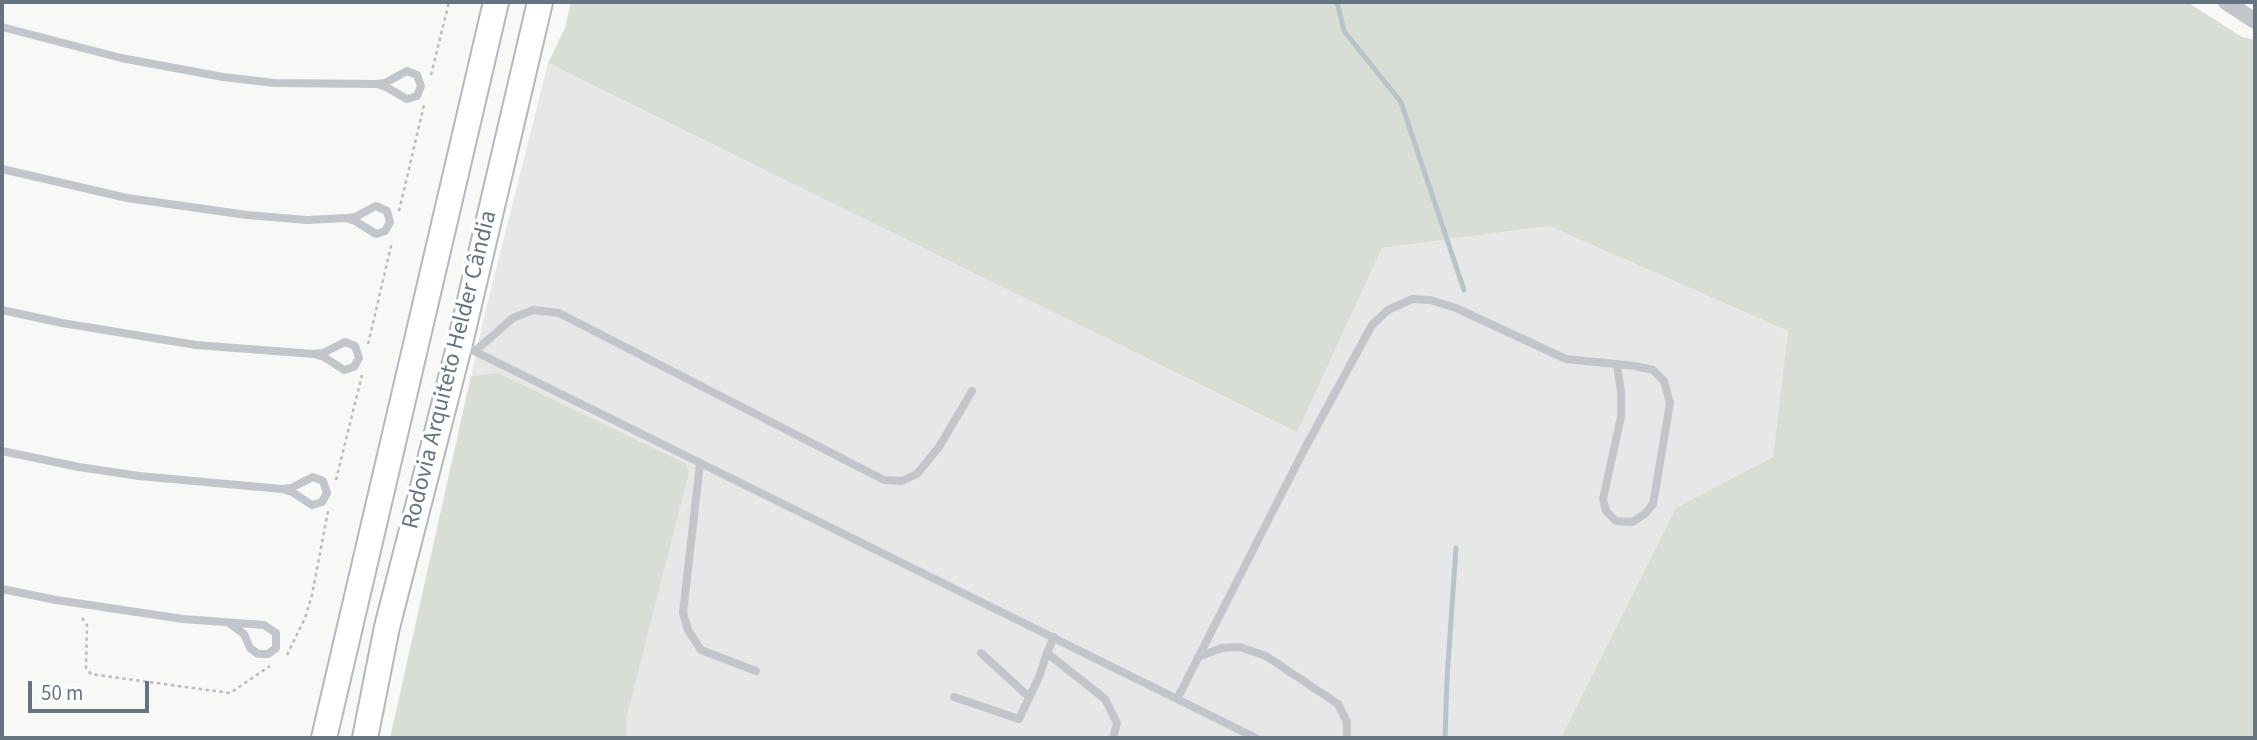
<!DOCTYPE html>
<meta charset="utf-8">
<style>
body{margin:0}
#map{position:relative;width:2257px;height:740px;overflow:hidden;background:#f8f8f6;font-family:"Source Sans 3",sans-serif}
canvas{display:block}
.frame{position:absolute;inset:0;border:4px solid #647581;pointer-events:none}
.scale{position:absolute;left:28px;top:681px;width:121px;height:32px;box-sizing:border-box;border:4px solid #647581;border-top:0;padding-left:9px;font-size:21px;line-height:24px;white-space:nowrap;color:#647581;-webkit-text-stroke:5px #fff;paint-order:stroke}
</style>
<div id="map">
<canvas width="2257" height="740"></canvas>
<div class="frame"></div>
<div class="scale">50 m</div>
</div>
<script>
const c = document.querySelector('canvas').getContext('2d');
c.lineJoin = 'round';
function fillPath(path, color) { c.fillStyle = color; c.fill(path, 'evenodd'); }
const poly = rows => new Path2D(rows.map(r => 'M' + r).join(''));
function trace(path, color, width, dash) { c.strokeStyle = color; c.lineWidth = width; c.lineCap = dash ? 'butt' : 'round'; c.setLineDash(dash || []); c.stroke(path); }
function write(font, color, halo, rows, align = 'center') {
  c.font = font + ' "Source Sans 3",sans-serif'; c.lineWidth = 7; c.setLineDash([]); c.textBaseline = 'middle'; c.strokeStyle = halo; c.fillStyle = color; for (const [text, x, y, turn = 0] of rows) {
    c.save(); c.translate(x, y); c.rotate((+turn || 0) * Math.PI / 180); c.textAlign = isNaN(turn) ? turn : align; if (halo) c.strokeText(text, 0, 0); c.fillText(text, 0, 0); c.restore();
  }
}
fillPath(poly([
 [548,63,1296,431,1382,248,1549,226,1788,331,1773,457,1676,509,1561,738,393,738,483,321]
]), '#e6e7e7');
fillPath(poly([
 [571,2,2187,2,2242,37,2255,40,2255,738,1561,738,1676,508,1773,457,1788,331,1549,226,1382,248,1297,432,548,63,565,28],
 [498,373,686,464,689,472,626,719,626,738,390,738,471,376]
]), '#d8ddd5');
trace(poly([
 [1337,2,1344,31,1401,102,1464,290],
 [1445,738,1447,679,1456,548]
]), '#b7c5c8', 5);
const primary = poly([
 [324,738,496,2],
 [365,738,387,627,460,343,540,2]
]);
trace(primary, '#b3b8bc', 28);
trace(poly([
 [431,75,449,2],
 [399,211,424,105],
 [368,344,392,242],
 [336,480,362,375],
 [82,618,87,625,86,668,91,674,97,675,230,693,270,666],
 [287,655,305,618,312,595,328,511]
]), '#babdc0', 2.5, [3.5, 3.5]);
trace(poly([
 [2,27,121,58,223,77,275,83,377,84,385,83,407,71,417,75,421,86,417,96,407,99,386,87,377,84],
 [2,169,127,198,247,215,307,220,346,218,355,217,376,206,387,211,390,222,385,231,376,234,355,221,346,218],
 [2,310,62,323,196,345,314,354,324,357,344,370,354,367,359,358,355,346,345,342,323,353,314,354],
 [462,345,1256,738],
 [475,351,513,318,533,310,559,313,884,480,902,481,917,474,939,447,972,391],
 [2,451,79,467,139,476,282,489,292,492,312,505,322,502,327,493,323,481,313,477,291,488,282,489],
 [700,463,683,613,688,630,701,650,756,671],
 [2,589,56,600,183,619,264,625,276,633,276,648,268,654,258,654,250,648,244,634,229,623],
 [1054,637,1047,653,1105,699,1117,723,1113,738],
 [981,653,1029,697],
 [1198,657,1222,648,1240,647,1266,656,1338,704,1347,722,1347,738],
 [954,697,1019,719,1039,677,1047,653],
 [1177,699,1305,448,1372,325,1388,310,1412,299,1430,300,1456,308,1566,359,1635,366,1653,370,1664,381,1670,403,1653,504,1645,514,1632,522,1616,521,1606,511,1603,499,1621,417,1621,392,1617,365]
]), '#c2c6ca', 8);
trace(poly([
 [2226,2,2255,21]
]), '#c2c6ca', 16);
trace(primary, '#fff', 24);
write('24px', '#647581', '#fff', [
 ["Rodovia Arquiteto Helder Cândia",451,370,-76]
]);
</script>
